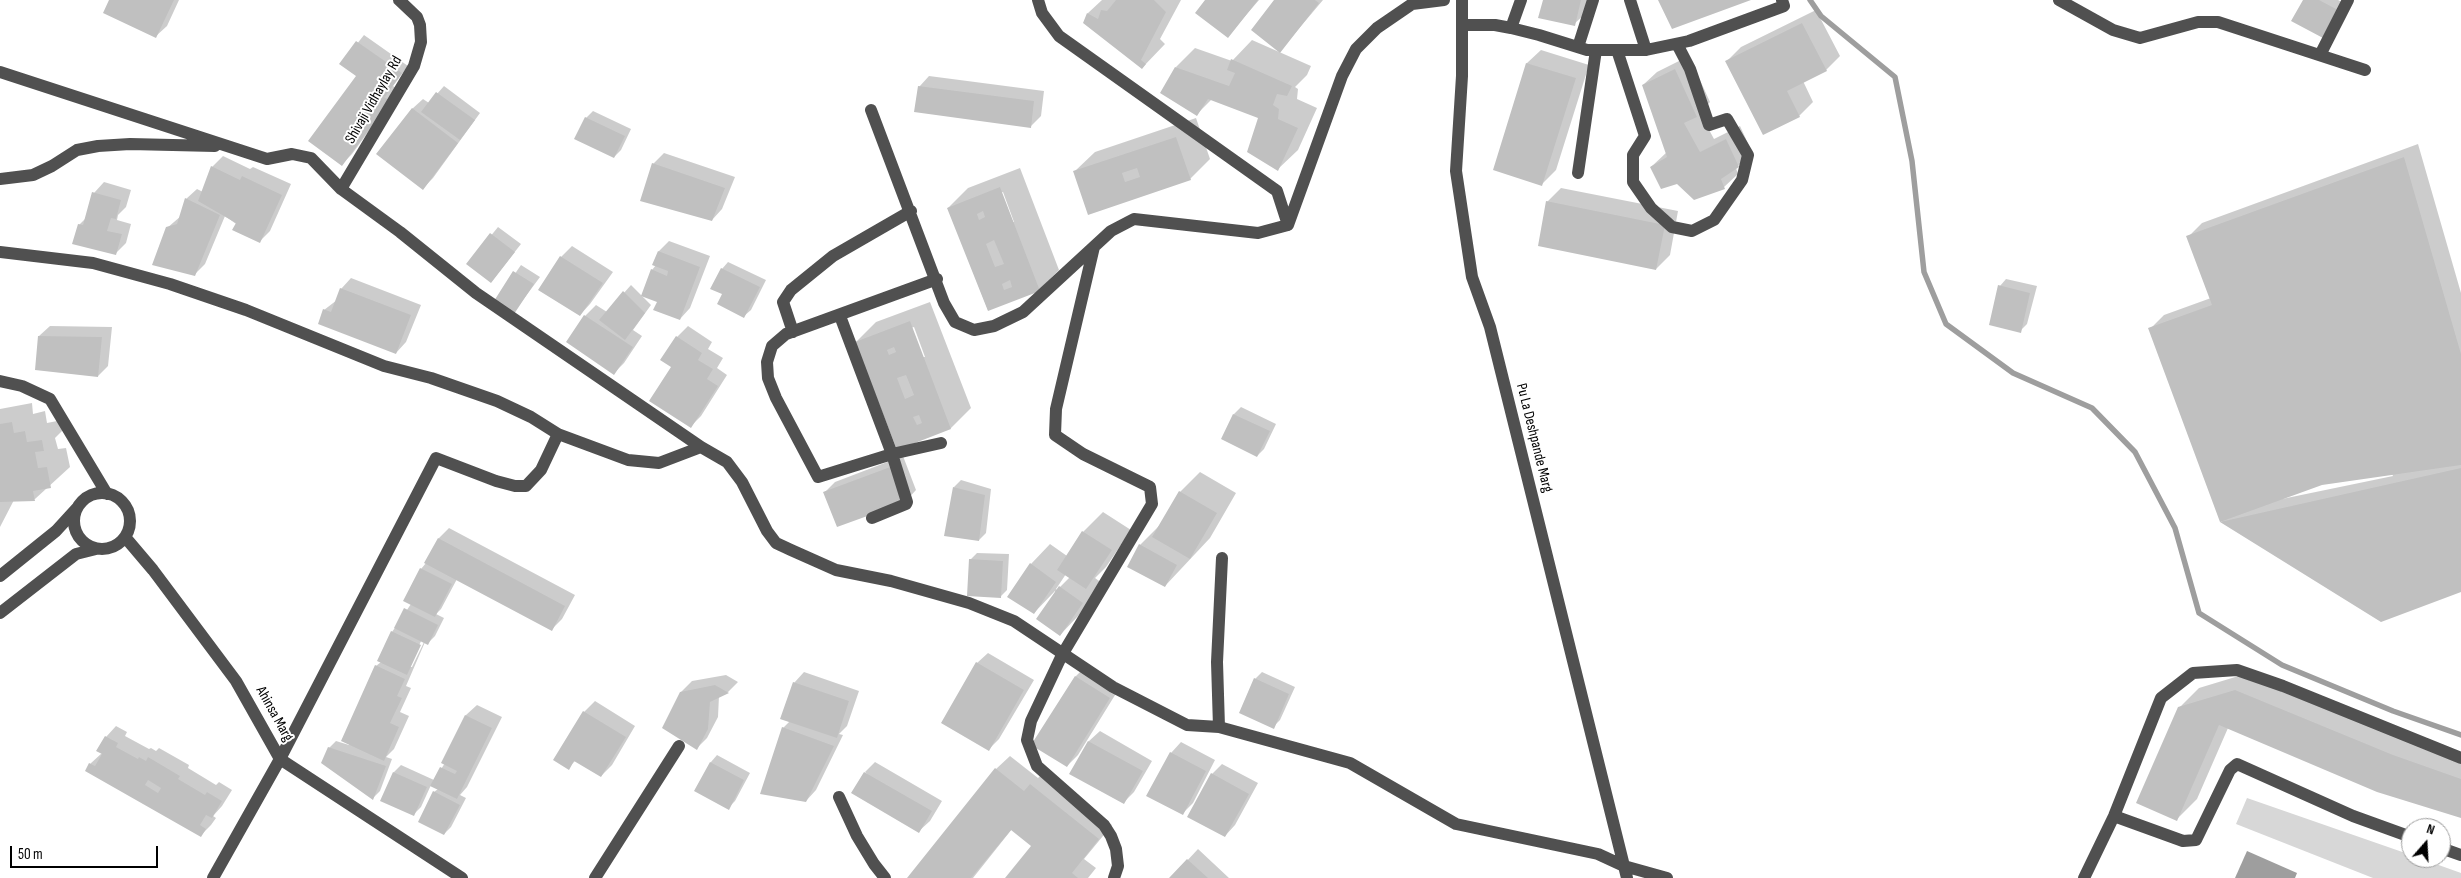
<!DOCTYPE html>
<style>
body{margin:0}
#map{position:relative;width:2461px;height:878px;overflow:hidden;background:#fff;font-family:"Sofia Sans Condensed",sans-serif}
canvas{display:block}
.north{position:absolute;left:2401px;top:818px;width:50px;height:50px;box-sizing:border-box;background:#fff;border:1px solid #999;border-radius:50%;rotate:19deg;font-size:14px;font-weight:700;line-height:20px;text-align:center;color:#000}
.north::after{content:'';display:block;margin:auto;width:18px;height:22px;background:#000;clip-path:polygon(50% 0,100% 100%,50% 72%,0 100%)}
.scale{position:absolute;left:10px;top:846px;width:148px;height:22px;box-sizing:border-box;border:2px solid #000;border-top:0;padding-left:6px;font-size:15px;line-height:18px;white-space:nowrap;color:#000;-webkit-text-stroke:4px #fff;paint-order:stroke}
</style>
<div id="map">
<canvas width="2461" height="878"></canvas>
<div class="north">N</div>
<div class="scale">50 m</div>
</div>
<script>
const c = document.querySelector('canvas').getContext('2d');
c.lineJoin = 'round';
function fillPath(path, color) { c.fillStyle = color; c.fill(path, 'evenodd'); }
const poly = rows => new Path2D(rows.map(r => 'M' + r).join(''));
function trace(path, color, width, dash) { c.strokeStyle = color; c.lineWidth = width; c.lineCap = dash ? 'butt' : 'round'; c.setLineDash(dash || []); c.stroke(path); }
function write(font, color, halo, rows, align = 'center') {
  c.font = font + ' "Sofia Sans Condensed",sans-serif'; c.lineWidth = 4; c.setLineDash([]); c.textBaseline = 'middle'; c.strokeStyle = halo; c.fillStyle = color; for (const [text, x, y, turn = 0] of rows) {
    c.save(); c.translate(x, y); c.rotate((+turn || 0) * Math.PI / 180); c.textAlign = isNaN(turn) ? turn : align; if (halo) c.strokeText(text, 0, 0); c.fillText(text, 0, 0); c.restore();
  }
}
fillPath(poly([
 [2247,798,2411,855,2411,858,2419,858,2461,873,2461,878,2373,878,2236,824]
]), '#d7d7d7');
fillPath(poly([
 [2247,851,2297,873,2295,878,2235,878]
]), '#9e9e9e');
fillPath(poly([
 [111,0,179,0,167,26,156,36],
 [1102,0,1181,0,1160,39,1165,44,1142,68,1084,23,1088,13],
 [1207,0,1259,0,1228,36],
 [1276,0,1323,0,1280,51],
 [1544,0,1588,0,1585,14,1574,24],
 [2304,0,2338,0,2344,3,2329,29],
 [1816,10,1840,56,1826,70,1803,81,1813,102,1799,116,1727,61,1741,47],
 [364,35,408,66,393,86,399,90,352,154,342,164,358,76,341,64],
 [1252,40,1311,66,1307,75,1295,87,1298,89,1297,99,1317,108,1298,150,1278,169,1260,117,1212,99,1197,114,1176,67,1195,48,1232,61],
 [1541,50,1589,65,1556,170,1542,184,1494,169,1527,63],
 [1689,56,1710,102,1700,113,1714,139,1740,126,1752,152,1736,168,1738,174,1724,187,1677,183,1651,167,1667,152,1643,85,1657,72],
 [929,76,1044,91,1041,116,1030,127,919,87],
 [444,86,480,113,433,178,423,188,412,109,423,99,429,103],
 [593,111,631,129,621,150,614,157,586,118],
 [1196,118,1210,159,1190,179,1089,213,1075,171,1095,152],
 [2418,144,2461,293,2461,591,2222,522,2150,329,2164,315,2211,298,2188,237,2202,223],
 [2392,474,2393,476,2277,500,2322,484],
 [664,153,735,177,722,209,712,220,653,164],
 [223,156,250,169,253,167,291,184,270,231,260,241,225,216,205,264,194,275,167,228,181,216,186,199,197,189,203,192,212,167],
 [1020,168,1059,270,1039,290,988,310,948,208,968,188],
 [1003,192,1014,222,1012,222,1001,193],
 [104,182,131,190,126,207,118,215,117,220,131,224,126,243,115,254,79,225,87,217,94,193],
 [1561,188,1678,211,1670,255,1656,269,1547,202],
 [498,227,521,244,491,282,468,264],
 [669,241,710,256,690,308,680,319,652,270,656,265,659,251],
 [572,246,613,272,590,304,580,315,561,257],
 [728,262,766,280,751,310,744,316,722,269],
 [521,265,540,277,514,312,496,301],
 [351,278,421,305,406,342,396,353,319,323,324,310,337,300,341,289],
 [2006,279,2037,286,2027,324,2020,331,2000,286],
 [631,285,651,305,633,330,642,336,624,363,614,373,567,342,585,316,596,305,607,312],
 [930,302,971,408,951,428,897,448,856,342,876,322],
 [914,327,925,357,922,357,911,328],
 [50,326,112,327,108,366,98,376,39,336],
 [688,326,712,342,708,349,723,358,717,368,727,375,701,416,691,426,673,367,677,337],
 [32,403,33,414,45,411,47,423,62,420,63,430,55,438,58,449,66,448,70,467,35,499,14,500,0,527,0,409],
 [1241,407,1276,424,1264,449,1257,456,1222,439,1234,414],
 [903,456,916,490,906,501,825,492,835,482],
 [1200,472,1236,493,1210,538,1165,586,1140,545,1160,525,1180,492],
 [961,480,991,489,986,533,979,540,954,487],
 [1103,512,1131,530,1106,567,1095,578,1102,583,1079,615,1060,635,1055,591,1034,613,1031,564,1050,544,1067,556,1083,532],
 [1066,574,1070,577,1057,590,1056,589],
 [449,528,575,595,562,619,552,629,457,579,441,609,436,614,444,618,435,636,428,643,425,642,406,686,411,688,400,712,409,716,394,749,386,757,392,759,380,791,373,798,329,748,336,741,349,745,376,666,381,662,392,632,411,604,421,569,426,563,439,538],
 [422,639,425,640,412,667,409,667],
 [977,553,1009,554,1007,590,1000,597,970,560],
 [988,653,1034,680,999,739,989,749,977,663],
 [1086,666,1120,687,1078,755,1067,766,1033,745,1076,676],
 [2255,671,2461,752,2461,817,2228,728,2197,799,2177,819,2179,708,2199,688],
 [804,672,859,691,847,726,839,734,843,735,816,790,806,801,783,728,790,721,794,683],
 [1262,672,1295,687,1280,720,1273,727,1255,679],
 [726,675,738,682,728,692,719,696,718,717,707,738,696,749,681,692,692,681],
 [595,701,635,726,612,765,601,776,576,760,568,768,584,712],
 [477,705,502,717,467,787,460,795,466,798,451,827,444,834,434,792,438,789,431,785,421,807,414,814,382,800,394,772,401,765,434,780,445,763,443,762,466,715],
 [116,726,127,732,125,736,149,749,151,748,156,751,159,748,189,765,188,768,216,785,219,782,232,790,222,806,213,816,216,818,211,825,201,835,90,764,102,753,106,737],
 [1100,731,1152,761,1134,792,1123,803,1071,773,1089,741],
 [1181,742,1215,760,1193,803,1183,813,1171,753],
 [717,755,750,773,735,801,728,808,695,790,711,762],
 [1010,756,1038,778,1045,771,1112,825,1084,859,1096,868,1088,878,1007,878,1033,846,1012,829,973,878,908,878,996,769],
 [875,762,942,801,930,821,919,831,865,772],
 [1222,764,1258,783,1235,825,1225,836,1212,774],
 [1198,849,1229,878,1171,878]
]), '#0003');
trace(poly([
 [1810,0,1821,16,1895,77,1912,161,1924,272,1946,324,2013,373,2092,408,2135,452,2175,528,2199,613,2282,665,2393,711,2461,735]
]), '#9e9e9e', 5.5);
fillPath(poly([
 [109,0,174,0,156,38,103,13],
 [1116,0,1154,0,1166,12,1141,60,1146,64,1142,69,1083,23,1087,13,1098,19,1101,10,1107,11],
 [1205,0,1258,0,1228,38,1195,13],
 [1274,0,1315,0,1319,3,1280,53,1251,30],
 [1543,0,1581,0,1575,26,1538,18],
 [1658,0,1751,0,1672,29],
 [2303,0,2319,0,2338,10,2323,38,2291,21],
 [1802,23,1827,71,1787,91,1800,117,1763,135,1725,61],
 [356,41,402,73,385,97,371,88,390,101,342,166,308,141,356,76,339,64],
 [1231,59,1292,86,1287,96,1277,94,1273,105,1279,109,1278,119,1298,128,1278,171,1247,152,1258,118,1208,99,1197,116,1160,93,1175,67,1229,86,1235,73,1227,70],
 [1526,63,1576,78,1542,186,1493,170],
 [1675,69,1697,117,1684,123,1700,152,1726,139,1739,167,1721,179,1725,189,1694,200,1677,184,1661,189,1650,167,1667,157,1642,85],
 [918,86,1034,101,1031,128,914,112],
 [436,92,475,120,460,140,421,112],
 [412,108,458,143,423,190,376,154],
 [585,117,625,136,614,158,574,139],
 [1176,137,1191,180,1088,215,1073,171],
 [1137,168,1140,177,1125,182,1122,173],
 [2404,157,2461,354,2461,465,2322,485,2220,522,2461,468,2461,592,2381,622,2220,522,2148,328,2212,305,2186,236],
 [652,163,725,188,712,221,640,201],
 [211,166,240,180,242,176,282,195,260,243,232,230,236,223,198,201],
 [1000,187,1040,291,988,311,947,208],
 [983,211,985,217,979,220,977,214],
 [994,240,1004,264,995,267,986,244],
 [1010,280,1012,287,1004,290,1002,284],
 [92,192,121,200,116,219,111,218,107,231,122,234,116,255,72,244,78,224,83,225],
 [185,198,220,215,195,276,152,265,166,227,177,224],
 [1546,201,1665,225,1656,270,1538,246],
 [490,233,515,252,491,283,466,264],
 [658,251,700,267,680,320,653,310,657,302,641,296,651,269,667,276,668,271,652,265],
 [560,256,603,283,580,316,538,290],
 [721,268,760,287,744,318,717,304,722,294,710,289],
 [513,271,534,284,514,314,494,301],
 [1998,285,2030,293,2021,333,1989,325],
 [340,288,411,315,396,354,318,324,323,309,331,312],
 [623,291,645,313,625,340,599,320],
 [584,315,633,347,614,375,566,342],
 [910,321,951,429,897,450,855,342],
 [894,347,896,352,889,355,887,350],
 [906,375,914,395,905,399,897,378],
 [919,415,922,423,917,425,913,417],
 [38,336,102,337,98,377,35,370],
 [676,336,702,353,698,360,713,369,707,379,718,386,691,428,649,401,671,367,660,360],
 [1233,414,1270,431,1257,457,1221,439],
 [12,422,14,433,25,431,27,442,42,440,44,451,35,452,38,468,47,467,51,488,33,491,35,501,0,502,0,424],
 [893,466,906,502,837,527,823,492],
 [953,487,985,495,979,541,944,536],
 [1179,491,1217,513,1190,559,1152,537],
 [1082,531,1112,550,1086,589,1057,570],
 [438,538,565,606,552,631,424,563],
 [1139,544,1177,565,1165,587,1127,567],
 [969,559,1003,561,1001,598,967,596],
 [1030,563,1056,582,1034,614,1007,597],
 [420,568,452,584,435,617,403,601],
 [1059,586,1083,603,1060,636,1036,619],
 [404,608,438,625,428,645,394,628],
 [391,631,421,645,407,675,377,661],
 [976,662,1024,690,989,751,941,723],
 [375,665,405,679,397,696,402,698,390,723,399,727,384,761,341,741],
 [1075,676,1110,698,1067,767,1031,745],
 [1254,678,1289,694,1274,729,1239,713],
 [793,682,849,701,837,738,780,719],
 [715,685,729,693,710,702,708,729,697,750,662,728,680,692],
 [2235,690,2393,755,2461,779,2461,818,2377,792,2219,725,2177,821,2136,803,2178,707],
 [583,711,626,737,601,777,574,761,569,770,553,760],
 [465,715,492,728,457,799,430,786,440,767,455,774,457,771,441,763],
 [782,727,834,746,806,802,760,794],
 [105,736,118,743,116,747,138,759,139,757,146,761,148,757,180,776,178,779,205,795,207,792,222,801,212,818,206,815,200,825,206,829,201,837,85,771,89,763,95,766,102,754,96,751],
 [148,780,161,788,158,793,145,785],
 [1088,741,1143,771,1124,804,1069,774],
 [328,747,386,766,373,800,321,763],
 [1170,752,1206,771,1183,815,1146,796],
 [710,762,744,780,729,810,694,791],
 [995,768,1024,791,1030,784,1099,839,1072,873,1078,878,1005,878,1031,846,1011,830,971,878,907,878],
 [393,772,427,787,414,816,380,801],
 [864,772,932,811,919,833,851,793],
 [1211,773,1249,794,1225,837,1187,817],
 [433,791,460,805,444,835,418,822],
 [1187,859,1208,878,1169,878]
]), '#c0c0c0');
trace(poly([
 [1038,0,1042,13,1059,36,1277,191,1288,225,1342,76,1356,49,1377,28,1412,4,1444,0],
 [1462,0,1462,76,1456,171,1472,277,1490,327,1627,878],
 [1630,0,1646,50],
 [2059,0,2113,30,2140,38,2198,22,2218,22,2365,70],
 [1462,25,1495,25,1511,28,1539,35,1587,50,1646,50,1689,41,1784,6,1782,0],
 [1511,28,1521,0],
 [1578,47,1593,0],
 [1617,50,1645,136,1633,155,1633,182,1651,208,1672,227,1692,231,1714,220,1742,180,1748,155,1727,119,1709,125,1690,69,1677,44],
 [2320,55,2348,0],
 [0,72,267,159,292,154,311,158,341,189,400,232,476,293,701,447,727,462,742,482,767,531,776,543,791,550,836,570,891,581,969,603,1014,621,1113,687,1187,725,1219,727,1350,763,1456,824,1598,854,1624,866,1667,878],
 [871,110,944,303,955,322,974,330,994,326,1023,312,1111,231,1134,219,1258,233,1288,225],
 [1578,173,1596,50],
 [0,179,33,175,52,166,77,150,98,146,130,144,215,146],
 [341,189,414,66,421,42,420,25,417,17,399,0],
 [1094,247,1056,409,1055,435,1083,454,1150,487,1152,504,1062,655,1031,721,1027,740,1037,766,1104,825,1111,836,1116,849,1118,866,1114,878],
 [0,252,93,263,170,284,246,310,384,366,431,378,497,401,531,417,558,434,628,460,659,463,701,447],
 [840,316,892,454,818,477,776,398,768,378,767,362,772,346,786,334,937,279],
 [793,332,783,302,791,290,833,256,911,211],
 [0,381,22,386,50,399,107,494],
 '74 521a28 28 0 1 1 56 0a28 28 0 1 1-56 0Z',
 [872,518,906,504,907,502,892,454,941,443],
 [125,537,153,570,236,681,280,759,462,878],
 [0,576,56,531,77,508],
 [0,613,76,554,96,549],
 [1219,727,1217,662,1222,558],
 [839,797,857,836,874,864,885,878],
 [2114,816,2183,841,2196,840,2230,770,2237,764,2353,816,2411,837],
 [2441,848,2461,855],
 [213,878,280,759,436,458,496,481,515,486,526,486,541,470,558,434],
 [595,878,679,746],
 [2084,878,2114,816,2161,698,2193,673,2237,670,2283,686,2461,758]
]), '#505050', 12);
write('15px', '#000', '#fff', [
 ["Shivaji Vidhaylay Rd",374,100,-60],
 ["Pu La Deshpande Marg",1534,438,76],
 ["Ahinsa Marg",274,714,61]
]);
</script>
